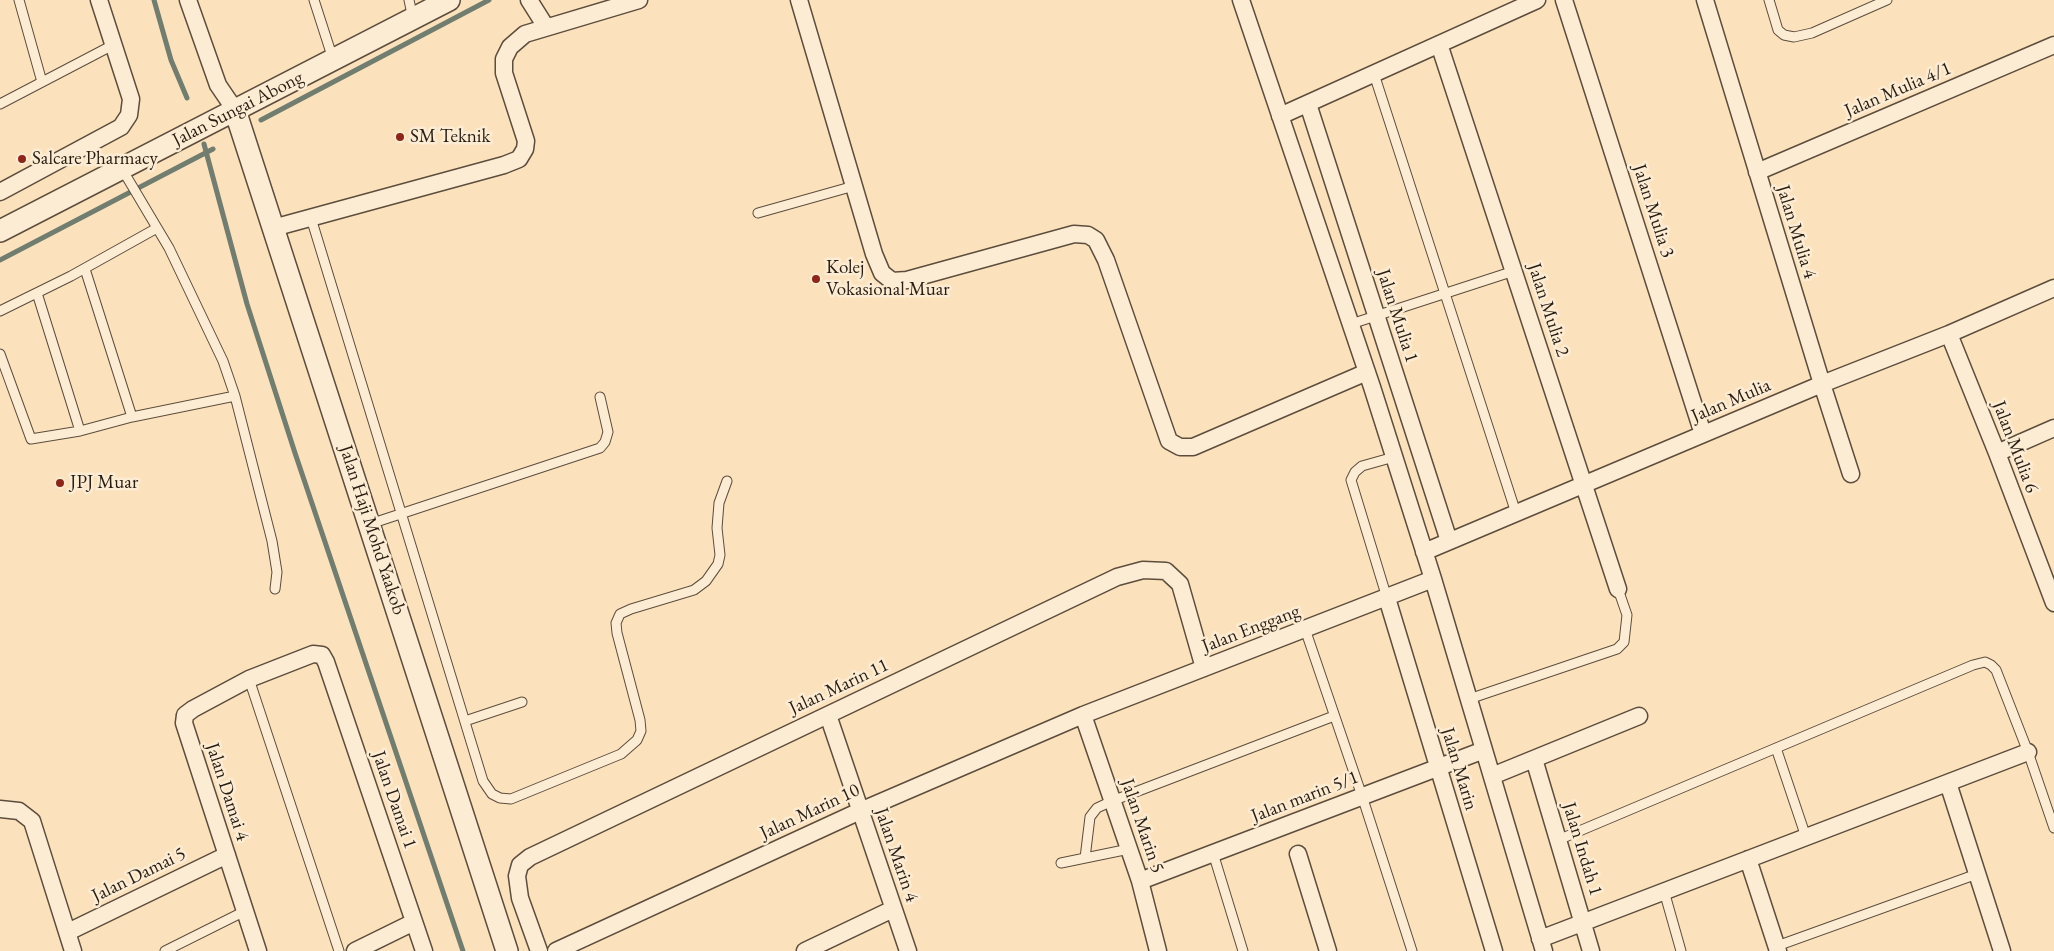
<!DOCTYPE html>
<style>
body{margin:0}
canvas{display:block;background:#fce1bd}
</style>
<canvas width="2054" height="951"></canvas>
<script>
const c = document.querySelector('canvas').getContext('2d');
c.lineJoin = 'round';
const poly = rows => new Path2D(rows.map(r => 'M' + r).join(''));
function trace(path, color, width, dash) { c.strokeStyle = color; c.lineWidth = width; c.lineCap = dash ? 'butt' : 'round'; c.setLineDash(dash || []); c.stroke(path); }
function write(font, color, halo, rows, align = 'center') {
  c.font = font + ' "EB Garamond",serif'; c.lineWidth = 5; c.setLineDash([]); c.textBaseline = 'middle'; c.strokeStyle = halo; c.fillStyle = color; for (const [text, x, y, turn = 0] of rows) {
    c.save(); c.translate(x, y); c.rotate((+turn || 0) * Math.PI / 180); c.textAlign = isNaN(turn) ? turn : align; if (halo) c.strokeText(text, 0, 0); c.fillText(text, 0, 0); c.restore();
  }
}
trace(poly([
 [154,0,171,60,187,98],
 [261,120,489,0],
 [204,144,247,304,295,453,463,951],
 [0,260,213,149]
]), '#707d6f', 5);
const service = poly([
 [19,0,42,82],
 [314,0,333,59],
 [409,0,413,19],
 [1769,0,1778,30,1784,35,1794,37,1812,33,1887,0],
 [1374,74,1516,513],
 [0,104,113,45],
 [122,169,169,248,223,361,235,396,272,541,277,572,275,589],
 [758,213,854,186],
 [311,218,483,781,492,794,500,798,511,799,621,754,637,740,641,731,640,720,617,633,616,623,620,614,631,609,694,590,706,581,718,564,720,555,717,528,719,503,727,481],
 [85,269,132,417,235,396],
 [37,293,80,431],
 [0,311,71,276,157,228],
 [1351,324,1514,271],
 [0,354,31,439,80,431,132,417],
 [370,524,600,448,605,442,608,432,600,397],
 [1387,598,1351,480,1355,472,1362,466,1394,457],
 [1305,629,1362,796,1412,951],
 [249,679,339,951],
 [1469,699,1617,649,1624,642,1627,615,1618,589],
 [465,721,522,702],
 [1776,748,1806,837],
 [1558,840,1973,665,1985,662,1991,665,1996,670,2028,752,2054,828],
 [1213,853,1243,951],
 [1085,858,1090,817,1097,808,1112,801,1334,716],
 [1061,863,1129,849],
 [1664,891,1681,951],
 [1777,946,1977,874],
 [165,951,245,911]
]);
const minor = poly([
 [188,0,218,85,235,110],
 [529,0,546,27],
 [799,0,874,254,882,273,892,281,907,280,1074,234,1088,235,1096,240,1106,260,1169,441,1180,447,1193,447,1367,372],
 [1241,0,1372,387,1433,579,1544,951],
 [1564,0,1703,434],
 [1705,0,1822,384,1851,474],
 [1439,44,1618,589],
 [1308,104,1449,541],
 [1280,116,1537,0],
 [1757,172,2054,45],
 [0,192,121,127,129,115,131,99,99,0],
 [273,228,504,165,519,159,525,149,526,141,504,73,504,59,510,47,525,34,639,0],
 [1949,334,1997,453,2054,603],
 [1997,453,2054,428],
 [1424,552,1822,384,1949,334,2054,288],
 [1387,598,1494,951],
 [828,715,908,951],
 [1083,715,1140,881,1158,951],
 [1534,759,1591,951],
 [1492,776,1639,716],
 [1948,783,2002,951],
 [0,809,19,811,32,821,73,951],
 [1298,854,1328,951],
 [1748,859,1778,951],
 [1140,881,1484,750],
 [68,932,227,855],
 [1540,939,2028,752],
 [258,951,184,723,185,715,193,709,249,679,313,654,322,655,326,662,424,951],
 [355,951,414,922],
 [539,951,520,898,517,876,520,865,530,857,1117,577,1143,570,1166,571,1180,584,1204,668],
 [556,951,860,811,1083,715,1433,579],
 [805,951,893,909]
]);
const tertiary = poly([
 [235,110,507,951],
 [0,231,449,0]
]);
trace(service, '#5c4d3c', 11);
trace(minor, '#5c4d3c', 19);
trace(tertiary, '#5c4d3c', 24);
trace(service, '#fdecd4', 9);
trace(minor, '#fdecd4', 16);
trace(tertiary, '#fdecd4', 21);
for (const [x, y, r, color] of [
 [400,137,5,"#8f2418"],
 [22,159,5,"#8f2418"],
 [816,279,5,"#8f2418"],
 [60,483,5,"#8f2418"]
]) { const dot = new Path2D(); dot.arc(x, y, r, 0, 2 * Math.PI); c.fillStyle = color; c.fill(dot); trace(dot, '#fdecd4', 2); }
write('19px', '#271c11', '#fdecd4', [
 ["Jalan Mulia 4/1",1898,90,-23],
 ["Jalan Sungai Abong",238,109,-27],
 ["Jalan Mulia 3",1653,211,72],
 ["Jalan Mulia 4",1796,232,73],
 ["Jalan Mulia 2",1548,310,72],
 ["Jalan Mulia 1",1397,316,72],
 ["Jalan Mulia",1731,401,-23],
 ["Jalan Mulia 6",2015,447,69],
 ["Jalan Haji Mohd Yaakob",372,530,72],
 ["Jalan Enggang",1251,629,-21],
 ["Jalan Marin 11",839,687,-25],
 ["Jalan Marin",1459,769,73],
 ["Jalan Damai 4",227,792,72],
 ["Jalan marin 5/1",1305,797,-21],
 ["Jalan Damai 1",394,800,71],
 ["Jalan Marin 10",810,812,-25],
 ["Jalan Marin 5",1142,826,71],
 ["Jalan Indah 1",1582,849,73],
 ["Jalan Marin 4",896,855,71],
 ["Jalan Damai 5",139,875,-26]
]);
write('19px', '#271c11', '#fdecd4', [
 ["SM Teknik",410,137],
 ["Salcare Pharmacy",32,159],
 ["Kolej",826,268],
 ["Vokasional Muar",826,290],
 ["JPJ Muar",70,483]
], 'left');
</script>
